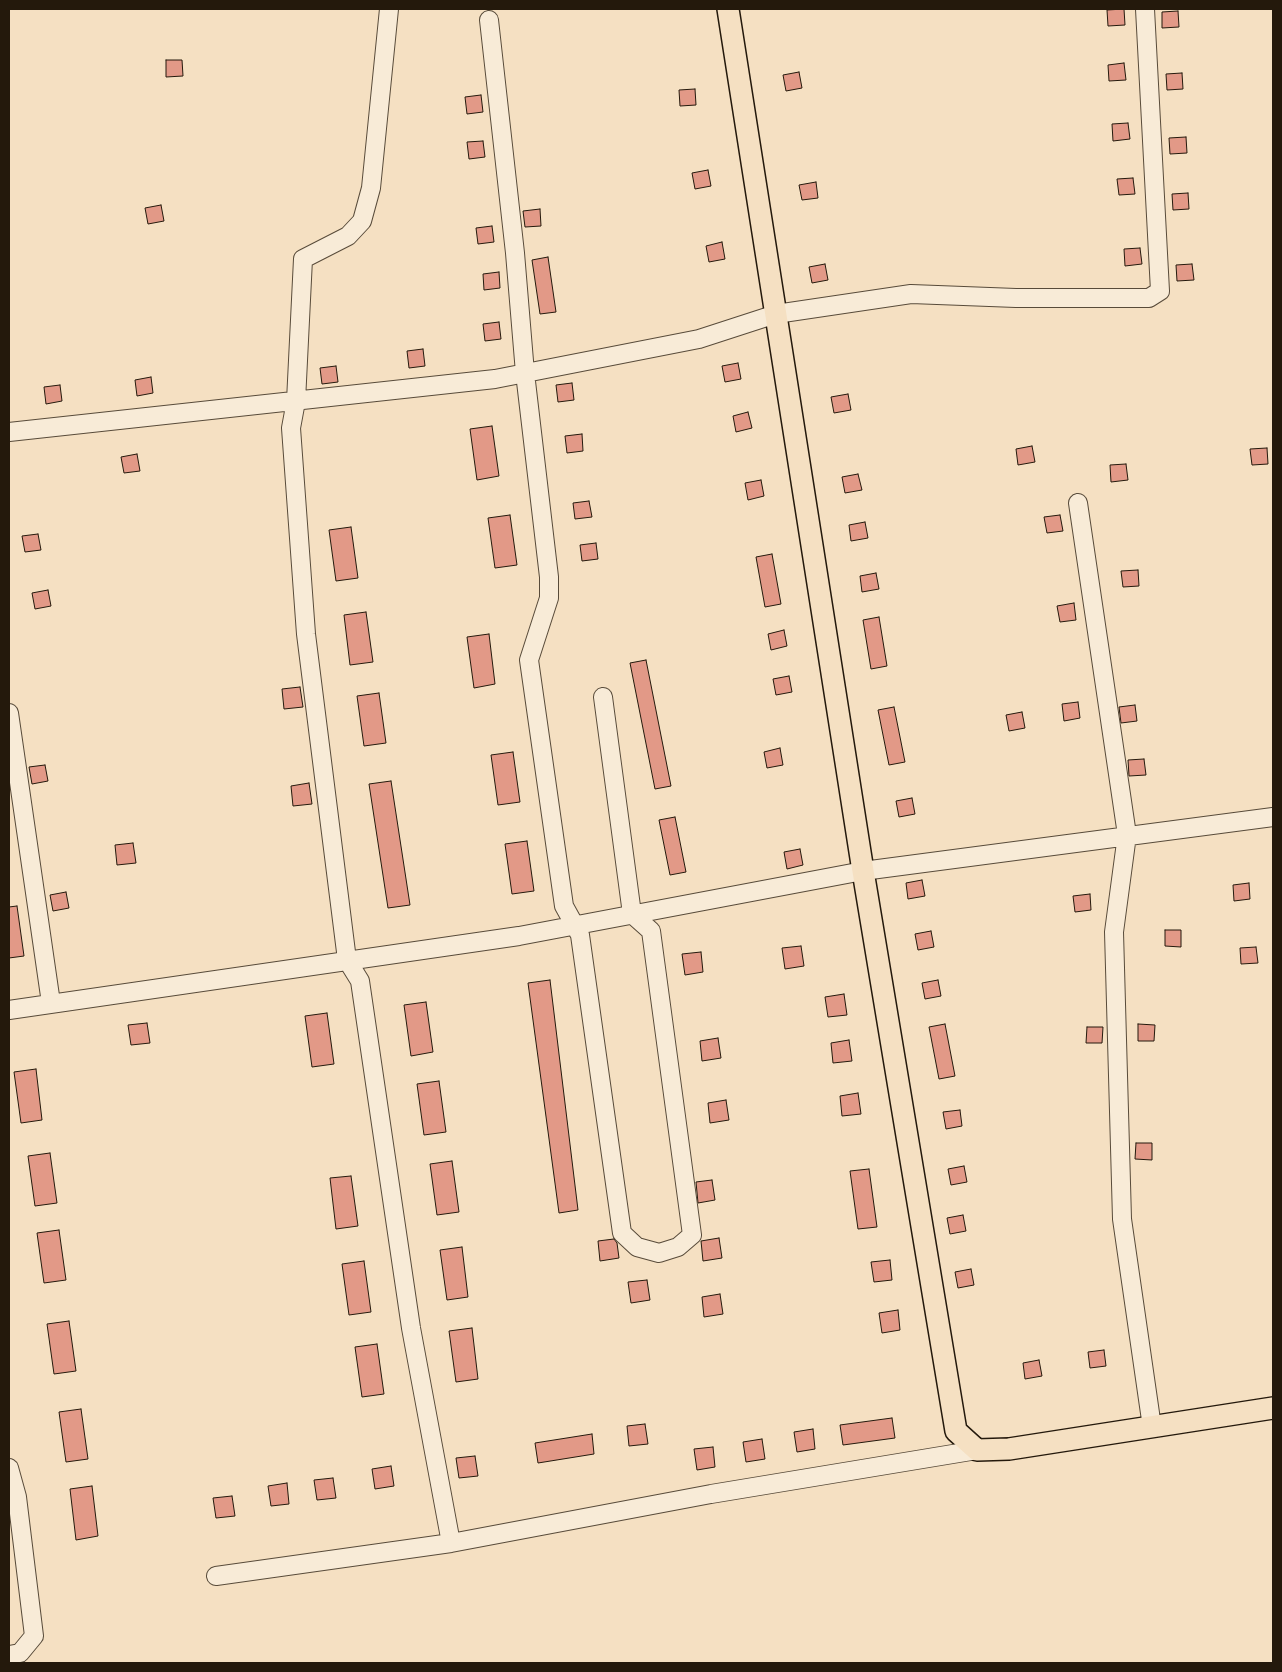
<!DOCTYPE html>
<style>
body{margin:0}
#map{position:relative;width:1282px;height:1672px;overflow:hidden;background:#f5e0c2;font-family:"Libre Caslon Text",serif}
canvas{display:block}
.frame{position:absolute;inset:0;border:10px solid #24190c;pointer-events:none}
</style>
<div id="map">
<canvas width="1282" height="1672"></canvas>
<div class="frame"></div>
</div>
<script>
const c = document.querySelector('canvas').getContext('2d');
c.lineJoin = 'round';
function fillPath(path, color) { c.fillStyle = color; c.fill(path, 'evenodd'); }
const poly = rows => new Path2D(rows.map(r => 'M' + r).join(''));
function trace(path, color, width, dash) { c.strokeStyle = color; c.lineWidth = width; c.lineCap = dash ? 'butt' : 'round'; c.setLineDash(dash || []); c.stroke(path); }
const building = poly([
 [1124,9,1125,25,1108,26,1107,10,1124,9],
 [1178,11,1179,27,1162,28,1162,12,1178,11],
 [166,60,182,60,183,76,166,77,166,60],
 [1124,63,1126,80,1109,81,1108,65,1124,63],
 [799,72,802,88,786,91,783,75,799,72],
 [1182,73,1183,89,1167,90,1166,74,1182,73],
 [695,89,696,105,680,106,679,90,695,89],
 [481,95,483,112,467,114,465,97,481,95],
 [1128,123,1130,139,1113,141,1112,124,1128,123],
 [1186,137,1187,153,1170,154,1169,138,1186,137],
 [483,141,485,157,469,159,467,142,483,141],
 [708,170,711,186,695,189,692,173,708,170],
 [1133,178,1135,194,1119,195,1117,179,1133,178],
 [816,182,818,198,802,200,799,185,816,182],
 [1188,193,1189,209,1173,210,1172,194,1188,193],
 [161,205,164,221,148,224,145,208,161,205],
 [540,209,541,226,525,227,523,211,540,209],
 [492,226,494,242,478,244,476,228,492,226],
 [722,242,725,259,709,262,706,246,722,242],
 [1140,248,1142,264,1125,266,1124,249,1140,248],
 [548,257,556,312,540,314,532,260,548,257],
 [825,264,828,280,812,283,809,267,825,264],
 [1192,264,1194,280,1177,281,1176,265,1192,264],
 [499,272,500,288,484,290,483,274,499,272],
 [499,322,501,339,485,341,483,324,499,322],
 [423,349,425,366,409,368,407,351,423,349],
 [738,363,741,379,725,382,722,366,738,363],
 [336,366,338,382,322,384,320,368,336,366],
 [151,377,153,393,137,396,135,380,151,377],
 [572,383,574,400,558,402,556,385,572,383],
 [60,385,62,401,46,404,44,387,60,385],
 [848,394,851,410,834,413,831,397,848,394],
 [748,412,752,428,736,432,733,416,748,412],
 [492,426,499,476,477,480,470,429,492,426],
 [582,434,583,451,567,453,565,436,582,434],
 [1032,446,1035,462,1018,465,1016,449,1032,446],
 [1267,448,1268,464,1252,465,1250,449,1267,448],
 [137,454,140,471,124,473,121,457,137,454],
 [1126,464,1128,480,1111,482,1110,465,1126,464],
 [858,474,862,490,845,493,842,477,858,474],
 [761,480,764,496,748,500,745,483,761,480],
 [589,501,592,517,575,519,573,503,589,501],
 [510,515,517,565,495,568,488,518,510,515],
 [1060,515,1063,531,1047,533,1044,517,1060,515],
 [865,522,868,538,851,541,849,525,865,522],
 [351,527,358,578,336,581,329,530,351,527],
 [38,534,41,550,25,552,22,536,38,534],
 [596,543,598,559,582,561,580,545,596,543],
 [772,554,781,604,765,607,756,557,772,554],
 [1138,570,1139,586,1123,587,1121,571,1138,570],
 [876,573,879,589,862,592,860,576,876,573],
 [48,590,51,606,35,609,32,593,48,590],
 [1074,603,1076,620,1060,622,1057,606,1074,603],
 [366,612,373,662,350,665,344,615,366,612],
 [879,617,887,666,871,669,863,620,879,617],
 [784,630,787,646,771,650,768,634,784,630],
 [489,634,495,684,474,688,467,637,489,634],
 [646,660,671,786,655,789,630,663,646,660],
 [789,676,792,692,776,695,773,679,789,676],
 [300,687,303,707,284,709,282,689,300,687],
 [379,693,386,743,364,746,357,696,379,693],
 [1078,702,1080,718,1064,721,1062,704,1078,702],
 [1135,705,1137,721,1121,723,1119,707,1135,705],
 [894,707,905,762,889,765,878,710,894,707],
 [1022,712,1025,728,1009,731,1006,715,1022,712],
 [780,748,783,765,767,768,764,752,780,748],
 [513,752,520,802,498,805,491,755,513,752],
 [1144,759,1146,775,1129,776,1128,760,1144,759],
 [45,765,48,781,32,784,29,767,45,765],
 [391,781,410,905,388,908,369,784,391,781],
 [309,783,312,804,293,806,291,786,309,783],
 [912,798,915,814,899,817,896,801,912,798],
 [675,817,686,872,670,875,659,820,675,817],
 [527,841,534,891,512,894,505,844,527,841],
 [133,843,136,863,117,865,115,845,133,843],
 [800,849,803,865,787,869,784,852,800,849],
 [922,880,925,896,908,899,906,883,922,880],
 [1249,883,1250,899,1234,901,1233,885,1249,883],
 [66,892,69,908,53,911,50,895,66,892],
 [1090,894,1091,910,1075,912,1073,896,1090,894],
 [17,906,24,956,9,958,9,907,17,906],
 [1165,930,1181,930,1181,947,1165,946,1165,930],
 [931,931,934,947,918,950,915,934,931,931],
 [801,946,804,966,785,969,782,948,801,946],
 [1256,947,1258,963,1241,964,1240,948,1256,947],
 [701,952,703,972,685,975,682,954,701,952],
 [550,980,578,1210,559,1213,528,983,550,980],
 [938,980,941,996,925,999,922,983,938,980],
 [844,994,847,1015,828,1017,825,997,844,994],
 [426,1002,433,1052,411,1056,404,1005,426,1002],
 [327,1013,334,1064,312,1067,305,1016,327,1013],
 [147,1023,150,1043,131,1045,128,1025,147,1023],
 [945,1024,955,1076,939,1079,929,1027,945,1024],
 [1138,1024,1155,1025,1154,1041,1138,1041,1138,1024],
 [1087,1027,1103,1027,1102,1043,1086,1043,1087,1027],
 [718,1038,721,1058,702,1061,700,1041,718,1038],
 [849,1040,852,1061,833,1063,831,1043,849,1040],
 [36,1069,42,1120,21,1123,14,1072,36,1069],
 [439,1081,446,1132,424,1135,417,1084,439,1081],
 [858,1093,861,1114,842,1116,840,1096,858,1093],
 [726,1100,729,1120,710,1123,708,1103,726,1100],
 [960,1110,962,1126,946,1129,943,1112,960,1110],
 [1136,1143,1152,1143,1152,1160,1135,1159,1136,1143],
 [50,1153,57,1203,35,1206,28,1156,50,1153],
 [452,1161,459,1212,437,1215,430,1164,452,1161],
 [964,1166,967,1182,951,1185,948,1169,964,1166],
 [869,1169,877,1227,858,1229,850,1171,869,1169],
 [351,1176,358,1226,336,1229,330,1178,351,1176],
 [712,1180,715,1200,698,1203,696,1182,712,1180],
 [963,1215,966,1231,950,1234,947,1218,963,1215],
 [59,1230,66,1280,44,1283,37,1233,59,1230],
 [719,1238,722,1258,703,1261,701,1241,719,1238],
 [614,1239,617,1243,619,1258,600,1261,598,1241,614,1239],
 [462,1247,468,1297,447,1300,440,1250,462,1247],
 [890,1260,892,1280,874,1282,871,1262,890,1260],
 [364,1261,371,1312,349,1315,342,1264,364,1261],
 [971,1269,974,1285,958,1288,955,1272,971,1269],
 [647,1280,650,1300,631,1303,628,1282,647,1280],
 [720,1294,723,1314,704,1317,702,1297,720,1294],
 [898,1310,900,1330,882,1333,879,1313,898,1310],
 [69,1321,76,1371,54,1374,47,1324,69,1321],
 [472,1328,478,1379,456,1382,449,1331,472,1328],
 [377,1344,384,1394,362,1397,355,1347,377,1344],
 [1104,1350,1106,1366,1090,1368,1088,1352,1104,1350],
 [1039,1360,1042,1376,1025,1379,1023,1363,1039,1360],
 [81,1409,88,1459,66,1462,59,1412,81,1409],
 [892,1418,895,1438,843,1445,840,1425,892,1418],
 [645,1424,648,1444,629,1446,627,1426,645,1424],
 [813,1429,815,1449,797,1452,794,1432,813,1429],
 [592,1434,594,1454,538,1463,535,1443,592,1434],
 [762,1439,765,1459,746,1462,743,1442,762,1439],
 [713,1447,715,1467,697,1470,694,1449,713,1447],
 [475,1456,478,1476,459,1478,456,1458,475,1456],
 [391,1466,394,1486,375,1489,372,1469,391,1466],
 [333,1478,336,1498,317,1500,314,1480,333,1478],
 [287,1483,289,1504,271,1506,268,1486,287,1483],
 [92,1486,98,1536,76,1540,70,1489,92,1486],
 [232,1496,235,1516,216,1518,213,1498,232,1496]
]);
fillPath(building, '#e29987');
trace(building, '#24190c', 1);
const minor = poly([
 [389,9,371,188,362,221,348,236,303,259,296,401,291,428,306,634,347,960,360,981,411,1328,451,1543],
 [489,20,515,253,525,373,549,577,549,598,529,660,564,906,580,935,622,1233,637,1247,659,1253,678,1247,692,1235,651,931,632,914,603,697],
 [9,432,495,379,699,339,776,314,911,294,1016,298,1149,298,1160,291,1145,9],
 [1078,503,1127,835,1114,932,1122,1219,1152,1427],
 [9,713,51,1003],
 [9,1010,519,936,863,871,1273,817],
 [9,1468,17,1497,34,1636,20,1653,9,1655],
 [216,1576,451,1543,711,1494,977,1450]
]);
const major = poly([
 [728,9,863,871,956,1431,977,1450,1009,1449,1273,1408]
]);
trace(minor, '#584b3a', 20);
trace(major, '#24190c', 24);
trace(minor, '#f8ebd7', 18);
trace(major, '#f5e0c2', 21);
</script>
